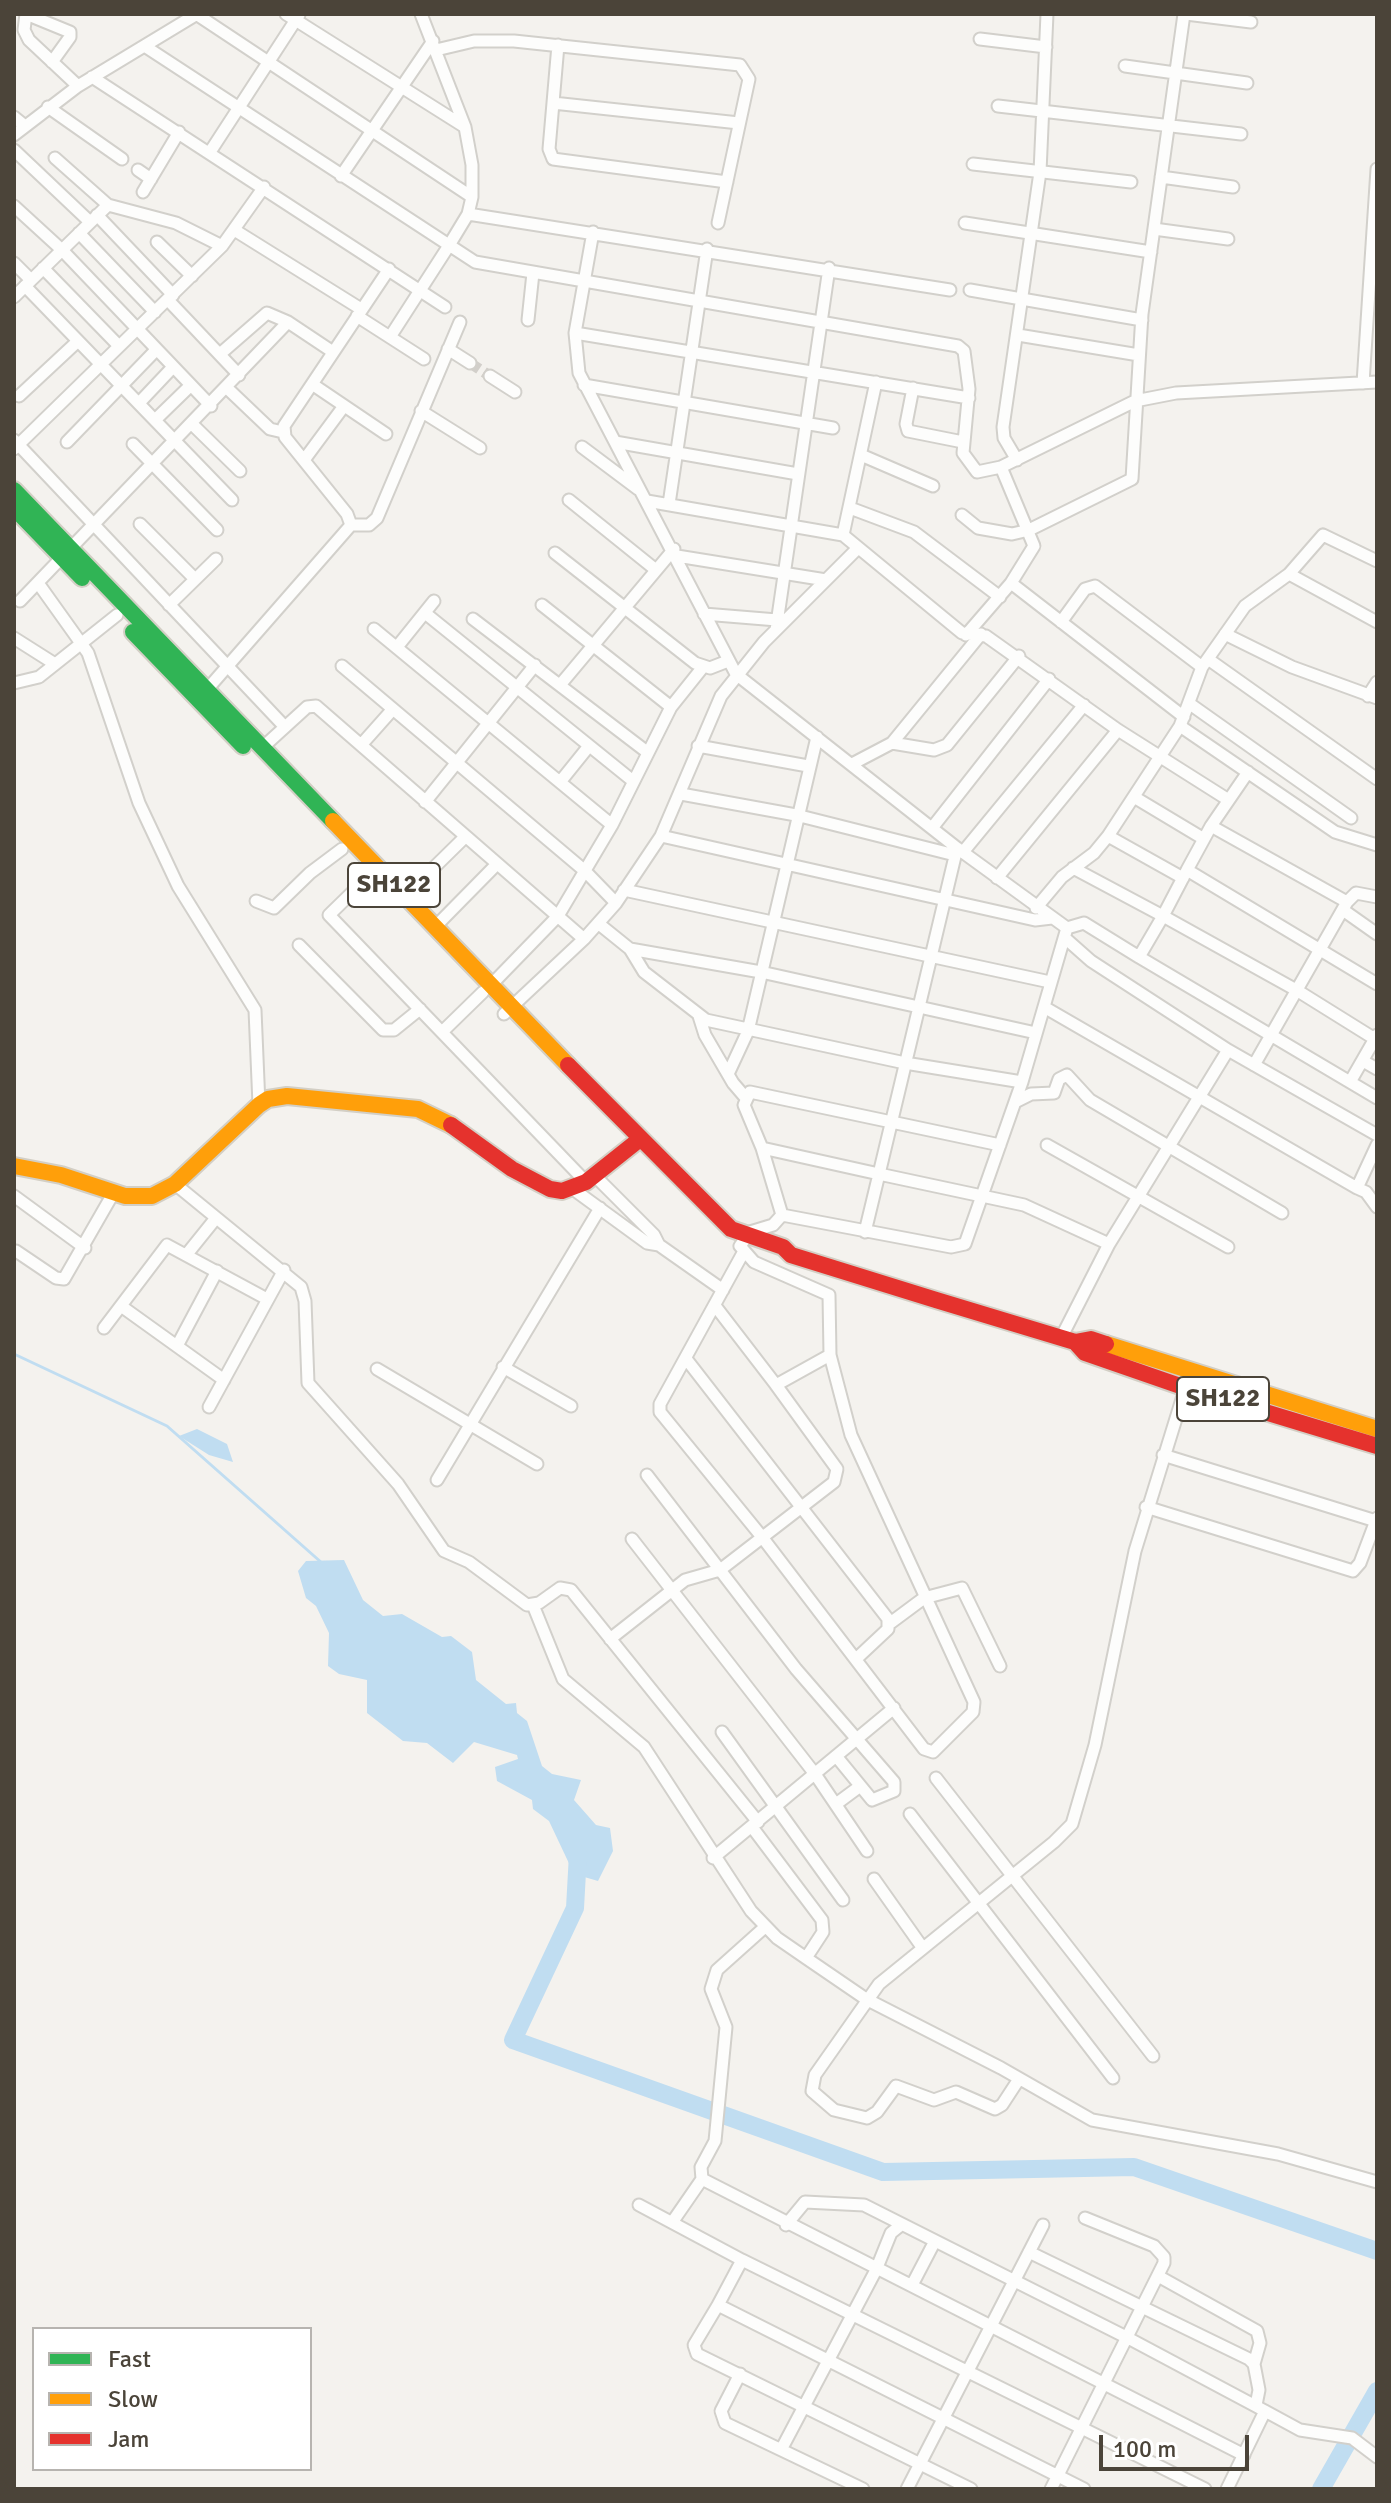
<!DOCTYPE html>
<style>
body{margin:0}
#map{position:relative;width:1391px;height:2503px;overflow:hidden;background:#f4f2ee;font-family:Signika,sans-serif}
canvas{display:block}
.frame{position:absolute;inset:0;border:16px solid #4b4439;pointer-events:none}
.legend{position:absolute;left:32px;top:2327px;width:280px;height:144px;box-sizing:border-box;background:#fff;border:2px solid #b7b4b0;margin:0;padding:10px 14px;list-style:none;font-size:24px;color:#4b4439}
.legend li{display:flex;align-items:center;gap:16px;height:40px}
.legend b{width:40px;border:2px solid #b7b4b0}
.scale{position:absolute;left:1099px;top:2435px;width:150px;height:36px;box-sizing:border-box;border:4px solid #4b4439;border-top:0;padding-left:10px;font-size:24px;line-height:28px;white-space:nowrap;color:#4b4439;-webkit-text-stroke:6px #fff;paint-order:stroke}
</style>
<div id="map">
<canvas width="1391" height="2503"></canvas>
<div class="frame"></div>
<ul class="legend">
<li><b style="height:10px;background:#30b455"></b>Fast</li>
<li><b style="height:10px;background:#ff9f0a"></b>Slow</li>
<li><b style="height:10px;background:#e5322d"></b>Jam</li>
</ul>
<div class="scale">100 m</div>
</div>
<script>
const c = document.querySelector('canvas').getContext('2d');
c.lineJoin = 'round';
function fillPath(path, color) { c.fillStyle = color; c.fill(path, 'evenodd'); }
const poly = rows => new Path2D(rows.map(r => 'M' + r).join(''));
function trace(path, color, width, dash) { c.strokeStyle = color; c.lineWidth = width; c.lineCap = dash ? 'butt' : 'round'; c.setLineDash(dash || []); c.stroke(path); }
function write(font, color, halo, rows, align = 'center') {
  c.font = font + ' Signika,sans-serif'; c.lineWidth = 7; c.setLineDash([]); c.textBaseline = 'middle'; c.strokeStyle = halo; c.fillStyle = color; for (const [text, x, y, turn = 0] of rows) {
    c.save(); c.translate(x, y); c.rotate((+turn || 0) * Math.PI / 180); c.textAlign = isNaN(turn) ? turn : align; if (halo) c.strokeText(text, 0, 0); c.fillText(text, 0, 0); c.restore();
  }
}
fillPath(poly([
 [197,1429,227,1444,233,1462,209,1455,179,1436],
 [344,1560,363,1600,383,1616,402,1614,442,1637,451,1636,472,1652,476,1680,506,1704,516,1703,517,1713,527,1721,542,1766,552,1774,581,1780,574,1800,596,1825,610,1828,613,1851,598,1881,574,1874,549,1821,533,1809,532,1800,497,1781,495,1767,518,1759,517,1755,474,1742,453,1763,427,1743,403,1741,367,1713,367,1680,339,1674,328,1666,329,1633,316,1606,306,1598,298,1571,306,1561]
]), '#c0ddf1');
trace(poly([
 [14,1354,167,1426,322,1563]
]), '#c0ddf1', 3);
trace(poly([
 [578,1854,575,1908,513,2040,883,2172,1134,2167,1377,2251],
 [1321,2489,1377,2391]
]), '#c0ddf1', 18);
trace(poly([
 [470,363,490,376]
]), '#d2cfca', 11, [11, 5.5]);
const street = poly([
 [26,14,24,30,29,40,78,86],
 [26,14,70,32,70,37,52,62],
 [196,14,472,197],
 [286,14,465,127],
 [1186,14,1251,22],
 [980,39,1046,47],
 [558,45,549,149,553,159,727,182],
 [146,47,475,262,958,346,964,351,969,389,963,453,977,472,1001,467,1034,546,1011,583],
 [436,50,474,41,514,41,740,65,749,79,718,223],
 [1125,66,1247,83],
 [92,77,445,307],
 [553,103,739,123],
 [998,106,1241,134],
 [48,107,122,159],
 [14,117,25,126],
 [14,135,78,86,197,14],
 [14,150,90,222],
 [210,152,299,15],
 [55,158,108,205],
 [973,164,1131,182],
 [138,170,151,179],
 [341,176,433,41],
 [1161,177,1233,187],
 [143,192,179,132],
 [14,206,62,250,211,406],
 [468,214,950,290],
 [97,215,173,295],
 [965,223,1151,252],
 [1154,229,1228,239],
 [236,231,361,309],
 [593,232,575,333,579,373,736,674,957,848,1067,928],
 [79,233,155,312],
 [157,242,192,276],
 [14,263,31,280],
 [43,268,119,346],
 [25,286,232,500],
 [970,290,1142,320],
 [14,297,108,205,176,223,222,246],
 [168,300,239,375],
 [357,316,424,359],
 [528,320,533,273],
 [575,333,969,398],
 [1018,335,1139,355],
 [390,337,448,247,468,214,472,197,472,165,465,127,421,14],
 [448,349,470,363],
 [220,354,267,313,288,322,333,352],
 [490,376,515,392],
 [1363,383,1377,169],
 [312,384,386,434],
 [584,385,833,428],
 [227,388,270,429,283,432],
 [913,388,906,424,908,431,963,442],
 [19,396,78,341],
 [139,403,173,367],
 [421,411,480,448],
 [155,420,191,385],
 [193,425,240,471],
 [14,440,285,727],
 [67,442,156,350],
 [615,442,798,474],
 [133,444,217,530],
 [582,447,638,489],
 [14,449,222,246,264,187],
 [861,455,933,486],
 [304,460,344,406],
 [1017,460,1004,438,1003,427,1040,172,1047,14],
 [1001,467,1135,401,1176,393,1377,382],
 [569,500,656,570],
 [647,501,843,535,962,633,986,636,1118,730,1227,799],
 [669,504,707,249],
 [850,508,914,532,1000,597],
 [962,515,978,528,1012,534,1029,530,1132,479,1142,314,1184,14],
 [140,524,195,579],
 [351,525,369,525,377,518,460,322],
 [843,535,876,382],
 [555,553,695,663,710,668,728,661],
 [677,556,826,580],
 [1289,574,1377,622],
 [38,583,88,653,139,803,178,886,255,1010,259,1105],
 [20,601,288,322],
 [169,605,216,559],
 [542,605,671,707],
 [425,613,633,781],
 [704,614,777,620],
 [473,619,647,752],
 [1061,622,1085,589,1095,586,1202,667],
 [374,629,612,825],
 [776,630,829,268],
 [1225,634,1292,667,1377,698],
 [966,635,1011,583,1184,717],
 [14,638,55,664],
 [397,647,434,601],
 [1208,659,1377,779],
 [342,666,585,871,616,903],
 [14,683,39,677,117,615],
 [560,685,674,549],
 [204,693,351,525,347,514,285,437,284,426,389,269],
 [1368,696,1377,682],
 [1190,704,1351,818],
 [1180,726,1335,832,1377,845],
 [892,743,934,750,947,745,1019,656],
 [361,745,393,709],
 [698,746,808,766],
 [262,748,307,707,316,706,584,939],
 [852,764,892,743,981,634],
 [1248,772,1211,826,1187,870,1377,984],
 [560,782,589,746],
 [681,794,796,815,955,855],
 [1134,797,1204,839],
 [425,802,535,665],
 [1211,826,1347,902],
 [932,828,1049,679],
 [661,836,1035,920,1052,918],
 [1108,836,1183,878],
 [957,848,879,1174,1024,1205,1109,1244],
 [963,852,1084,705],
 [1073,868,1163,916,1139,957,1377,1098],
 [1187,870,1163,916,1298,991,1375,1039],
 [369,876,329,915,586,1182],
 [997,878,1118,730],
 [624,890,1050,982],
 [405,896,465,837],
 [256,901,274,908,310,873,342,849],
 [1036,908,1062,877,1094,853,1108,836,1180,726,1202,667,1245,606,1289,574,1323,535,1377,561],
 [1343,910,1377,934],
 [599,924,630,949,644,972,706,1020,905,1063,1022,1082],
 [435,927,497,864],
 [1065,938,1091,961,1228,1050,1377,1135],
 [299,945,383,1030,394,1030,420,1009],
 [630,949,761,972,1036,1033],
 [491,985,558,916,612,825,671,707,703,667],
 [1044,1007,1357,1188],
 [504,1014,584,939,616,903,661,836,721,696,764,642,857,549],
 [699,1016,705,1035,733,1083,745,1097],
 [442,1032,483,992],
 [1363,1061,1377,1069],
 [1254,1065,1347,902,1356,893,1377,897],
 [728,1074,748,1031,817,737],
 [1350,1082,1377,1035],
 [1015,1102,1031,1094,1054,1093,1059,1079,1067,1075,1090,1100,1282,1213],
 [1047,1145,1228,1247],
 [1377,1145,1357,1188,1366,1192,1377,1207],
 [762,1148,744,1105,750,1092,1000,1145],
 [595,1176,654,1235,659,1245],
 [175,1184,301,1287,305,1301,308,1383,398,1484,444,1551,469,1562,527,1605,539,1603,560,1588,571,1590,758,1822],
 [573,1189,647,1243,659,1245,723,1290],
 [14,1196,85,1248],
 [782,1215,951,1247,965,1244,1022,1082,1067,928,1084,923,1139,957],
 [16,1251,56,1278,64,1279,114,1192],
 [743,1253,660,1404,660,1412,762,1537,924,1749,933,1752,973,1712,974,1702,851,1435,830,1355,829,1295,754,1262,740,1246,750,1232,773,1225,782,1215,762,1148,879,1174,865,1232],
 [187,1254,216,1218],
 [121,1306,224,1380],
 [716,1307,776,1385],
 [104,1328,167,1245,267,1299],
 [1061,1338,1109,1244,1228,1050],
 [177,1346,217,1271],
 [830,1355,776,1385,837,1469,834,1482,720,1570,796,1669,894,1782,894,1791,872,1800,836,1756],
 [687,1360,888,1619,888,1629,856,1659],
 [503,1367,571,1406],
 [377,1369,537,1464],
 [209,1407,284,1270],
 [1163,1455,1376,1521],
 [437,1480,600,1208],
 [1146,1507,1353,1571,1360,1563,1377,1518],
 [632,1539,815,1774,867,1851],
 [533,1605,563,1679,644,1747,751,1911,777,1938,806,1958,866,1999,1001,2068,1092,2120,1278,2154,1377,2182],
 [889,1624,924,1598,962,1588,1000,1666],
 [610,1639,685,1580,720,1570,647,1475],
 [722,1732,843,1900],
 [936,1778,1153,2056],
 [836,1804,859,1787],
 [910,1814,1113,2078],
 [752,1827,822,1920,823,1932,806,1958],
 [713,1858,894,1708],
 [874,1879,922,1947],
 [765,1927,717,1970,711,1989,726,2027,715,2141,701,2167,702,2179,1244,2455],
 [1019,2079,1002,2105,995,2109,956,2092,934,2100,896,2086,877,2112,867,2118,834,2110,812,2091,815,2075,879,1984,1054,1842,1072,1824,1095,1745,1135,1551,1187,1383],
 [639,2205,742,2260,1205,2489],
 [673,2221,702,2179],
 [786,2225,805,2202,864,2205,1128,2338,1265,2411],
 [1029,2252,1249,2359,1254,2364,1259,2390,1256,2405],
 [742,2260,718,2305,1084,2489],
 [1158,2276,1257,2331,1260,2343,1254,2364],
 [912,2285,935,2241],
 [718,2305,694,2345,697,2354,971,2489],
 [740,2374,721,2411,725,2423,863,2489],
 [782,2448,876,2270,891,2233,901,2225],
 [907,2489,1043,2225],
 [1051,2489,1164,2263,1164,2257,1154,2246,1085,2218],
 [1227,2489,1265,2411,1300,2430,1352,2438,1377,2457]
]);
const fast = poly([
 [14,490,333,821],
 [14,508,82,578],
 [133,632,243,746]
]);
const slow = poly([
 [333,821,568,1065],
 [14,1166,61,1175,125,1196,152,1196,175,1184,259,1105,268,1099,287,1096,418,1109,451,1125],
 [1106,1344,1377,1429]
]);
const jam = poly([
 [568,1065,731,1229,783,1247,791,1255,936,1300,1075,1342,1091,1339,1106,1344],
 [451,1125,512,1169,550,1189,562,1191,586,1182,640,1139],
 [1075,1342,1085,1353,1186,1388,1377,1446]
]);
trace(street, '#d2d0cb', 15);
trace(fast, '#d3cfc5', 20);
trace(slow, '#d3cfc5', 20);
trace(jam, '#d3cfc5', 20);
trace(street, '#fdfdfc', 11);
trace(fast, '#30b455', 16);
trace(slow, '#ff9f0a', 16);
trace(jam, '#e5322d', 16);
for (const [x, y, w] of [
 [394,885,92],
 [1223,1399,92]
]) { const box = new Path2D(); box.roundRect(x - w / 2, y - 22, w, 44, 6); c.fillStyle = '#fff'; c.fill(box); trace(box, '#4b4439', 2); }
write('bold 26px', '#4b4439', null, [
 ["SH122",394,885],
 ["SH122",1223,1399]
]);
</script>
